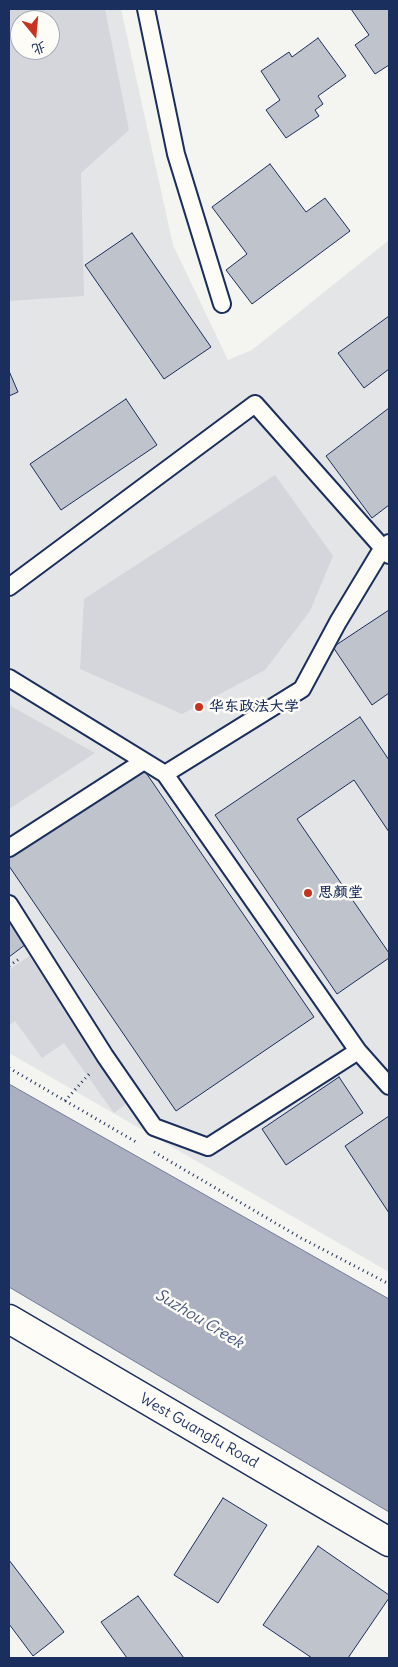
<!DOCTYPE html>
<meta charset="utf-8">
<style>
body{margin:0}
#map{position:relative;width:398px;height:1667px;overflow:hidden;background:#f4f4f1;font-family:Delius,"LXGW WenKai TC",sans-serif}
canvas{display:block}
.frame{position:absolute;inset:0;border:10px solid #1b2f5e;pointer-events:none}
.north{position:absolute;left:10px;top:10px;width:50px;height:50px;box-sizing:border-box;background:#fdfcf7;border:1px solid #a3aaba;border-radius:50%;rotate:163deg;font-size:14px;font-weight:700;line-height:20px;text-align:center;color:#1b2f5e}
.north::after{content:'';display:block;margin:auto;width:18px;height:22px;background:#c8321e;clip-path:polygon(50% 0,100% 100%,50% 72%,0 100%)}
</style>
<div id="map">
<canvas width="398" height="1667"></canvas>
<div class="frame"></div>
<div class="north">北</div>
</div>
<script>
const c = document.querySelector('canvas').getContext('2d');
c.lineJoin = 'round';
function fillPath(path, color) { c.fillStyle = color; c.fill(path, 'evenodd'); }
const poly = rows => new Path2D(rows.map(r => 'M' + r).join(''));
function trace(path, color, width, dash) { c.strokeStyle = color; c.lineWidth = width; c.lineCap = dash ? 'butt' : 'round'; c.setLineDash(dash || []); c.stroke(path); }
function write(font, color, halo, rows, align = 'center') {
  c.font = font + ' Delius,"LXGW WenKai TC",sans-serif'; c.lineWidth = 5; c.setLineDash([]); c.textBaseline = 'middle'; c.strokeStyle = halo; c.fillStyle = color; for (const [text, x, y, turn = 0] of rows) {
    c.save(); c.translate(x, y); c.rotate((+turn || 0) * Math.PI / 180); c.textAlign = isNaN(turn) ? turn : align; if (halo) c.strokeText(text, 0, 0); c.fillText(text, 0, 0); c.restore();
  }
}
fillPath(poly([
 [9,9,121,9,173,245,228,360,252,350,389,240,389,1272,9,1053],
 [20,20,50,20,50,50,20,50]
]), '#e4e5e6');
fillPath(poly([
 [9,9,105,9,129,130,81,173,84,296,9,301],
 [20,20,50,20,50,50,20,50],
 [275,475,333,556,310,611,265,670,182,714,80,669,84,599],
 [9,705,95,753,9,809],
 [29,956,131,1100,114,1113,64,1043,42,1058,15,1021,9,1025,9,970]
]), '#d4d6db');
const water = poly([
 [9,1084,389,1299,389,1512,9,1287,9,1084]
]);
fillPath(water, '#aab0bf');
trace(water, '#717c98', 1);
const building = poly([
 [351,9,389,9,389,65,375,74,355,45,369,35,351,9],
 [318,38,346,76,318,96,323,104,315,110,319,116,286,138,266,110,280,100,261,71,289,52,292,57,318,38],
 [270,164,306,212,325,198,350,231,252,304,226,270,247,254,212,207,270,164],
 [132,233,211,347,164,379,85,265,132,233],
 [389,316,389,369,364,388,338,353,389,316],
 [9,371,18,392,9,396,9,371],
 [126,399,157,445,61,510,30,464,126,399],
 [389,408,389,505,372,518,326,456,389,408],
 [389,610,389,693,372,705,333,647,389,610],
 [360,717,389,760,389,832,354,780,297,819,389,953,389,958,337,994,215,815,360,717],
 [142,767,314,1017,176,1111,9,866,9,858,142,767],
 [9,921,26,944,9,957,9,921],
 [339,1077,363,1113,286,1165,262,1129,339,1077],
 [389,1116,389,1213,345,1146,389,1116],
 [223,1498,267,1525,218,1603,174,1575,223,1498],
 [318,1546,389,1595,389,1598,348,1658,312,1658,263,1625,318,1546],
 [9,1560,64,1632,33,1656,9,1624,9,1560],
 [138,1596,184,1658,127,1658,101,1622,138,1596]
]);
fillPath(building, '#bfc3cc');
trace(building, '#1b2f5e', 1);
const lane = poly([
 [146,9,176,154,222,304],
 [9,587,255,404,389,555],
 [9,678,165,774,358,1051,389,1086],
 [165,774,302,689,338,622,382,549,389,543],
 [9,848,144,761],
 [9,904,105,1056,154,1127,208,1147,358,1051]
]);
const street = poly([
 [9,1319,389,1542]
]);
trace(lane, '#1b2f5e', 20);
trace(street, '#1b2f5e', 31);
trace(poly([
 [9,966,19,959],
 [9,1068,136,1142],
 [65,1101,90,1073],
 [154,1152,301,1238,389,1284]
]), '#1b2f5e', 3, [1, 4]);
trace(lane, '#fdfcf7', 16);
trace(street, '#fdfcf7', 28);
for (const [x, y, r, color] of [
 [199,707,5,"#c8321e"],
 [308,893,5,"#c8321e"]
]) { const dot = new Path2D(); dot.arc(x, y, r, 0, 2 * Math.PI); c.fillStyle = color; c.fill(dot); trace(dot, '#fdfcf7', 2); }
write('bold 15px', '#1b2f5e', '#fdfcf7', [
 ["华东政法大学",209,707],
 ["思颜堂",318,893]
], 'left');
write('15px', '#1b2f5e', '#fdfcf7', [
 ["West Guangfu Road",199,1431,30]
]);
write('italic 16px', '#46567b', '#fdfcf7', [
 ["Suzhou Creek",199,1319,31]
]);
</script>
